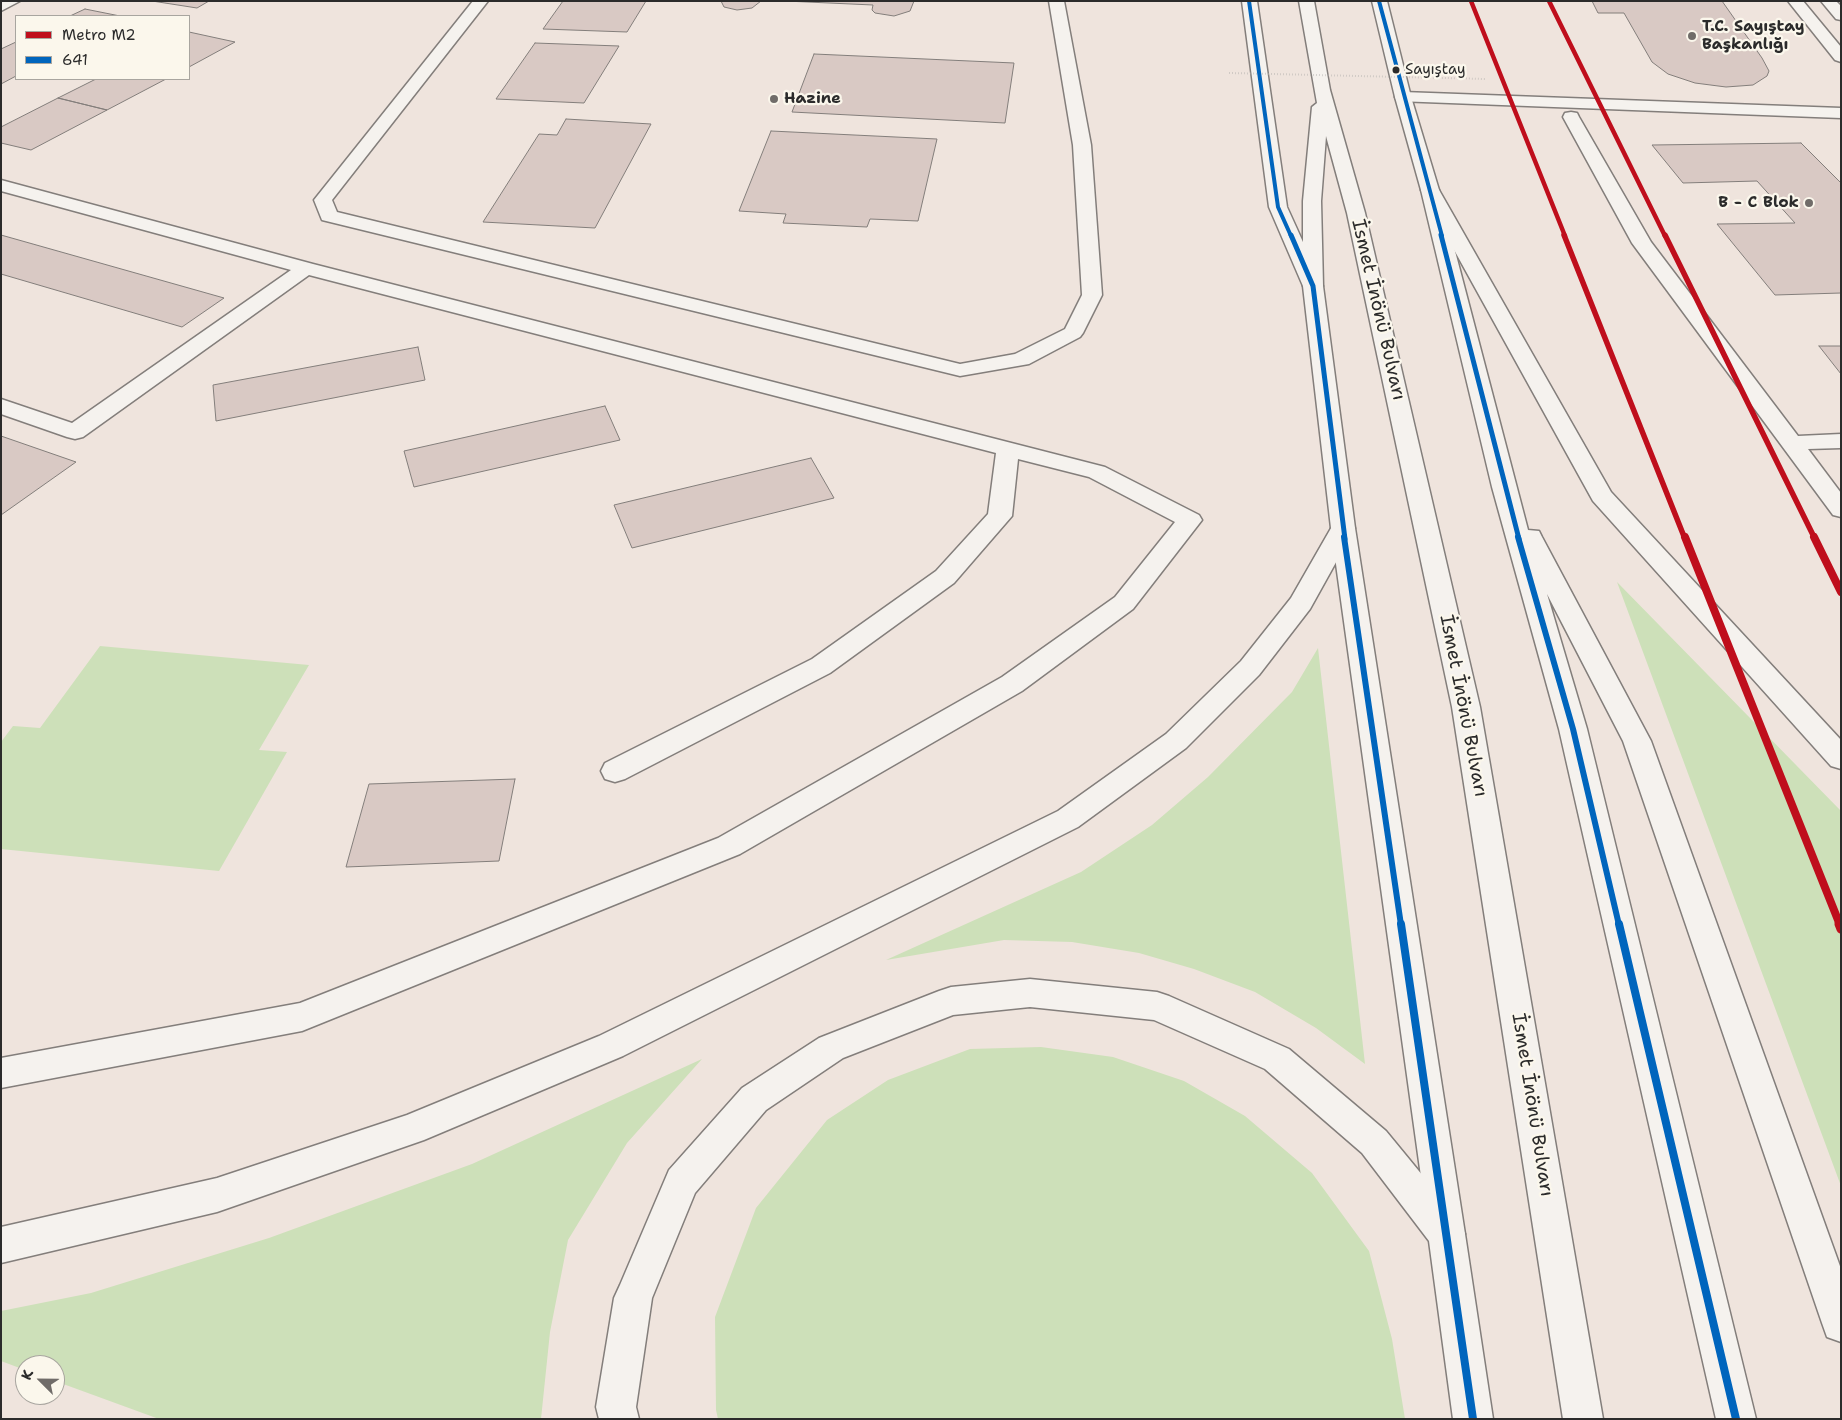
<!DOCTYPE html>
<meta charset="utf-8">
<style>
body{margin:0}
#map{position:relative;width:1842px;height:1420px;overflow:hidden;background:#efe4dd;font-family:"Shantell Sans",sans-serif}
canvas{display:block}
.frame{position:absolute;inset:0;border:2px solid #2b2b2b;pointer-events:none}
.legend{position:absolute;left:15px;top:15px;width:175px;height:65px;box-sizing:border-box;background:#fbf7ec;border:1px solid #a8a59f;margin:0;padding:6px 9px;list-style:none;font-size:15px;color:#2b2b2b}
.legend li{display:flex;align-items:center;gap:10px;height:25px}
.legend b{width:25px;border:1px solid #a8a59f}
.north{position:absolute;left:15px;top:1355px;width:50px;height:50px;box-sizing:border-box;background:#fbf7ec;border:1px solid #a8a59f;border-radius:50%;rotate:293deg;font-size:14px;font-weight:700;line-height:20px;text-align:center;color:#2b2b2b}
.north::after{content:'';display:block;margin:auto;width:18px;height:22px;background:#706c69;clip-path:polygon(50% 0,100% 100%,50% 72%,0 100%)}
</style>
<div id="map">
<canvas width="1842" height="1420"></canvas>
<div class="frame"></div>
<ul class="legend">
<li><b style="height:6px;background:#bf0e1c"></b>Metro M2</li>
<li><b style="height:6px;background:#0065bd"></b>641</li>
</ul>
<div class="north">K</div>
</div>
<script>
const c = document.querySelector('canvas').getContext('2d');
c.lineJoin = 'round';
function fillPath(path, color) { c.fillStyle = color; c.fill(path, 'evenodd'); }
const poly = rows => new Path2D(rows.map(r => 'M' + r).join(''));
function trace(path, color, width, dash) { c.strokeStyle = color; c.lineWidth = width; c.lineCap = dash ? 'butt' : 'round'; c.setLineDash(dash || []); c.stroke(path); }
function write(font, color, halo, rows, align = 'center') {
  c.font = font + ' "Shantell Sans",sans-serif'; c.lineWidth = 4.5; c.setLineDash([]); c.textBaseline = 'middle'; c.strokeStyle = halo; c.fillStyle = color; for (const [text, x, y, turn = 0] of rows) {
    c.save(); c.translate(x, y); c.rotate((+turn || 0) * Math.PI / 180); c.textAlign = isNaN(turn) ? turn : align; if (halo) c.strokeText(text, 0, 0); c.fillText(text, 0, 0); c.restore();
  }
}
fillPath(poly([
 [1617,582,1841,811,1841,1186],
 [100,646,309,665,259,750,287,752,219,871,1,849,1,742,13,726,40,728],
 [1318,648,1365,1064,1316,1028,1255,992,1194,969,1139,953,1072,942,1004,940,886,960,1081,872,1152,825,1208,777,1292,692],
 [1041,1047,1113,1057,1184,1081,1245,1116,1312,1173,1369,1251,1392,1339,1405,1419,718,1419,716,1410,715,1317,756,1208,827,1120,888,1080,970,1049],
 [702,1059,627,1143,568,1240,550,1332,541,1419,159,1419,55,1381,55,1365,25,1365,25,1370,1,1361,1,1311,91,1293,269,1238,472,1164]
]), '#cde0b9');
const building = poly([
 [152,1,209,1,197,8,152,1],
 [563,1,646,1,627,32,543,29,563,1],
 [721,1,761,1,752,8,737,10,724,7,721,1],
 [785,1,914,1,910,11,894,16,875,13,872,10,873,5,785,1],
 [1592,1,1722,1,1762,58,1769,71,1767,76,1753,85,1726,87,1695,83,1668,74,1652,62,1624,13,1598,13,1592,1],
 [85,9,120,16,70,16,85,9],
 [189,32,235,42,189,67,189,32],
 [16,42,16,76,1,84,1,49,16,42],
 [535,43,619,46,584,103,496,99,535,43],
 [814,54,1014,63,1005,123,792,112,814,54],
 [96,79,166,79,107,110,58,98,96,79],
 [58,98,107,110,31,150,1,143,1,127,58,98],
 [566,119,651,124,595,228,483,222,539,134,557,135,566,119],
 [771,131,937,139,918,221,870,219,867,227,783,223,786,214,739,211,771,131],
 [1801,143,1841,183,1841,293,1775,295,1717,224,1795,223,1757,181,1683,183,1652,145,1801,143],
 [1,235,224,298,182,327,1,274,1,235],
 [1819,346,1841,346,1841,374,1819,346],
 [418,347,425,380,216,421,213,385,418,347],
 [605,406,620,440,414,487,404,451,605,406],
 [1,436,76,462,1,515,1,436],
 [811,458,834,498,632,548,614,505,811,458],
 [515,779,499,861,346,867,369,784,515,779]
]);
fillPath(building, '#d9c9c4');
trace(building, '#837e7b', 1);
const minor = poly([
 [473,1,488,1,332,200,337,212,960,364,1015,354,1065,329,1082,295,1073,145,1049,1,1064,1,1091,145,1102,295,1083,333,1080,337,1029,364,960,376,322,220,314,200,473,1],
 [1242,1,1257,1,1287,207,1323,286,1320,290,1313,292,1306,290,1303,286,1269,207,1242,1],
 [1788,1,1803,1,1841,47,1841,62,1835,60,1788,1],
 [1821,1,1836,1,1841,6,1841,20,1836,19,1821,1],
 [1403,92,1841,108,1841,118,1397,101,1395,97,1397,93,1403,92],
 [1571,112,1577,113,1579,117,1651,242,1798,436,1841,434,1841,448,1808,449,1841,493,1841,517,1833,515,1632,243,1563,117,1565,113,1571,112],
 [1,180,313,264,1105,467,1199,515,1202,520,1133,609,1022,691,740,854,302,1031,1,1088,1,1058,300,1003,718,838,1002,677,1115,597,1175,522,1089,477,1018,459,1012,516,954,583,830,673,625,779,615,782,605,779,601,771,605,763,812,659,936,571,988,514,996,453,309,275,83,437,75,439,67,437,1,414,1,399,72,423,291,270,1,191,1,180]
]);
const major = poly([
 [1,1,20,1,1,11,1,1],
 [1299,1,1314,1,1330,90,1365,213,1480,707,1603,1419,1563,1419,1452,707,1347,213,1326,136,1321,201,1323,286,1355,528,1465,1234,1460,1247,1447,1252,1434,1247,1429,1234,1331,528,1303,286,1303,201,1312,107,1317,103,1299,1],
 [1372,1,1387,1,1411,97,1439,190,1528,530,1539,531,1542,537,1651,741,1841,1269,1841,1342,1827,1337,1822,1323,1623,741,1547,594,1587,729,1756,1419,1716,1419,1559,729,1492,487,1421,190,1395,97,1372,1]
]);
const highway = poly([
 [1430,185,1436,186,1439,190,1611,492,1841,740,1841,769,1831,766,1593,501,1421,190,1424,186,1430,185],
 [1343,520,1352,523,1355,528,1310,609,1259,675,1186,748,1078,827,623,1056,424,1140,217,1212,1,1263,1,1227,217,1178,407,1115,599,1036,1058,811,1166,734,1241,661,1291,598,1334,523,1343,520],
 [1030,979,1157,992,1169,996,1289,1049,1386,1131,1460,1221,1465,1234,1493,1419,1453,1419,1429,1241,1362,1153,1265,1069,1154,1020,1030,1007,953,1015,843,1058,766,1110,695,1193,652,1298,636,1407,639,1419,599,1419,596,1407,614,1298,620,1285,669,1170,742,1088,819,1038,939,991,951,987,1030,979]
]);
trace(minor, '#837e7b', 3);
trace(major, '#837e7b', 3);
trace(highway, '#837e7b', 3);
fillPath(minor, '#f5f2ee');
fillPath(major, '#f5f2ee');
fillPath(highway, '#f5f2ee');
trace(poly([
 [1229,73,1486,79]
]), '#b0aeab', 2, [0.5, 2.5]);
trace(poly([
 [1249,1,1278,207,1291,236],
 [1379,1,1442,236]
]), '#0065bd', 4);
trace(poly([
 [1291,235,1313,286,1345,539],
 [1441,235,1519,539]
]), '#0065bd', 5);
trace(poly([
 [1344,537,1401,925],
 [1518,537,1573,729,1619,925]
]), '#0065bd', 6);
trace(poly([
 [1401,924,1473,1419],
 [1619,924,1736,1419]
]), '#0065bd', 8);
trace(poly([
 [1471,1,1565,236],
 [1549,1,1665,236]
]), '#bf0e1c', 4.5);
trace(poly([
 [1564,235,1685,539],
 [1665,235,1815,539]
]), '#bf0e1c', 5.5);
trace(poly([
 [1685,537,1840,925],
 [1814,537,1841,592]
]), '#bf0e1c', 8);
trace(poly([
 [1839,924,1841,929]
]), '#bf0e1c', 9);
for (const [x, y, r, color] of [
 [1692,36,5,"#706c69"],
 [1396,70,4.5,"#2b2b2b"],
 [774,99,5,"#706c69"],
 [1809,203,5,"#706c69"]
]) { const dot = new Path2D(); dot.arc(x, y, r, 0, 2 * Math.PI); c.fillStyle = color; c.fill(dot); trace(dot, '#fbf7ec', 2); }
write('15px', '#2b2b2b', '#fbf7ec', [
 ["Sayıştay",1405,70]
], 'left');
write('bold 16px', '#2b2b2b', '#fbf7ec', [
 ["T.C. Sayıştay",1702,27],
 ["Başkanlığı",1702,45],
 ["Hazine",784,99],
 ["B - C Blok",1799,203,"right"]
], 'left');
write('19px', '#2b2b2b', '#fbf7ec', [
 ["İsmet İnönü Bulvarı",1378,310,77],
 ["İsmet İnönü Bulvarı",1463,706,79],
 ["İsmet İnönü Bulvarı",1532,1105,81]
]);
</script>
